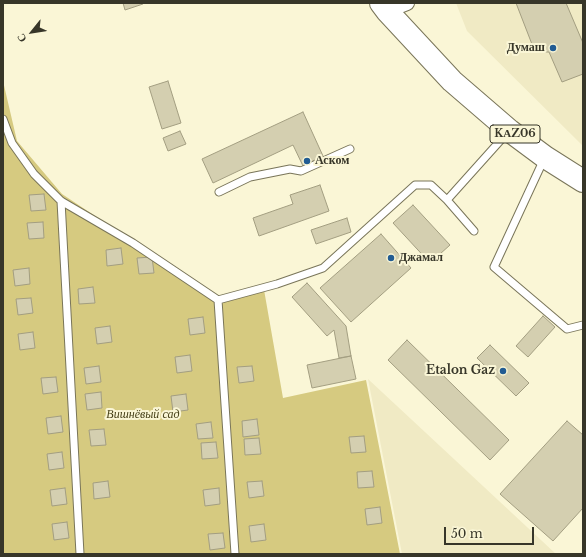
<!DOCTYPE html>
<meta charset="utf-8">
<style>
body{margin:0}
#map{position:relative;width:586px;height:557px;overflow:hidden;background:#faf6d6;font-family:"Libre Baskerville",serif}
canvas{display:block}
.frame{position:absolute;inset:0;border:4px solid #373629;pointer-events:none}
.north{position:absolute;left:12px;top:12px;width:40px;height:40px;-webkit-text-stroke:3px #faf6d6;paint-order:stroke;rotate:240deg;font-size:11px;font-weight:700;line-height:16px;text-align:center;color:#373629}
.north::after{content:'';display:block;margin:auto;width:14px;height:18px;background:#373629;clip-path:polygon(50% 0,100% 100%,50% 72%,0 100%)}
.scale{position:absolute;left:444px;top:527px;width:90px;height:18px;box-sizing:border-box;border:2px solid #373629;border-top:0;padding-left:5px;font-size:12px;line-height:14px;white-space:nowrap;color:#373629;-webkit-text-stroke:3px #faf6d6;paint-order:stroke}
</style>
<div id="map">
<canvas width="586" height="557"></canvas>
<div class="frame"></div>
<div class="north">С</div>
<div class="scale">50 m</div>
</div>
<script>
const c = document.querySelector('canvas').getContext('2d');
c.lineJoin = 'round';
function fillPath(path, color) { c.fillStyle = color; c.fill(path, 'evenodd'); }
const poly = rows => new Path2D(rows.map(r => 'M' + r).join(''));
function trace(path, color, width, dash) { c.strokeStyle = color; c.lineWidth = width; c.lineCap = dash ? 'butt' : 'round'; c.setLineDash(dash || []); c.stroke(path); }
function write(font, color, halo, rows, align = 'center') {
  c.font = font + ' "Libre Baskerville",serif'; c.lineWidth = 4; c.setLineDash([]); c.textBaseline = 'middle'; c.strokeStyle = halo; c.fillStyle = color; for (const [text, x, y, turn = 0] of rows) {
    c.save(); c.translate(x, y); c.rotate((+turn || 0) * Math.PI / 180); c.textAlign = isNaN(turn) ? turn : align; if (halo) c.strokeText(text, 0, 0); c.fillText(text, 0, 0); c.restore();
  }
}
fillPath(poly([
 [456,3,583,3,583,146,467,31],
 [368,379,556,554,402,554]
]), '#f0eac4');
fillPath(poly([
 [3,81,17,141,62,194,217,297,263,284,283,398,366,380,400,554,3,554]
]), '#d6ca80');
const building = poly([
 [123,3,142,3,143,4,125,10,123,3],
 [516,3,566,3,583,43,583,74,562,82,549,52,535,52,516,3],
 [168,81,181,123,162,129,149,87,168,81],
 [303,112,323,156,303,166,293,145,213,183,202,159,303,112],
 [180,131,186,144,168,151,163,138,180,131],
 [320,185,329,211,259,236,253,218,293,204,290,195,320,185],
 [44,194,46,210,31,211,29,195,44,194],
 [413,205,450,245,430,263,393,223,413,205],
 [347,218,351,232,316,244,311,230,347,218],
 [43,222,44,238,29,239,27,223,43,222],
 [381,234,411,268,351,322,320,288,381,234],
 [121,248,123,264,107,266,106,250,121,248],
 [152,257,154,273,139,274,137,258,152,257],
 [29,268,30,284,15,286,13,270,29,268],
 [307,283,346,326,351,356,339,358,334,330,327,336,292,297,307,283],
 [93,287,95,303,79,304,78,289,93,287],
 [31,298,33,313,18,315,16,299,31,298],
 [543,316,555,327,528,357,516,346,543,316],
 [203,317,205,333,190,335,188,319,203,317],
 [110,326,112,342,97,344,95,328,110,326],
 [33,332,35,348,20,350,18,334,33,332],
 [407,340,509,440,490,460,388,360,407,340],
 [490,345,529,383,516,396,477,358,490,345],
 [190,355,192,371,177,373,175,357,190,355],
 [351,356,356,379,312,388,307,365,351,356],
 [99,366,101,382,86,384,84,368,99,366],
 [252,366,254,381,239,383,237,367,252,366],
 [56,377,58,392,43,394,41,378,56,377],
 [101,392,102,408,87,410,85,394,101,392],
 [186,394,188,410,173,412,171,396,186,394],
 [61,416,63,432,48,434,46,418,61,416],
 [257,419,259,435,243,437,242,421,257,419],
 [567,421,583,435,583,508,553,541,500,494,567,421],
 [211,422,213,438,198,439,196,424,211,422],
 [104,429,106,445,91,446,89,430,104,429],
 [364,436,366,452,351,453,349,437,364,436],
 [259,438,261,454,245,455,244,439,259,438],
 [216,442,218,458,202,459,201,443,216,442],
 [62,452,64,468,49,470,47,454,62,452],
 [372,471,374,487,358,488,357,472,372,471],
 [108,481,110,497,94,499,93,483,108,481],
 [262,481,264,496,249,498,247,482,262,481],
 [65,488,67,504,52,506,50,490,65,488],
 [219,488,220,504,205,506,203,490,219,488],
 [380,507,382,523,367,525,365,509,380,507],
 [67,522,69,538,54,540,52,524,67,522],
 [264,524,266,540,251,542,249,526,264,524],
 [223,533,225,548,210,550,208,534,223,533]
]);
fillPath(building, '#d4cfb0');
trace(building, '#a39e81', 1);
const service = poly([
 [3,119,12,143,34,174,61,201,133,243,218,300,277,284,323,268,415,185,431,185,447,200,508,132],
 [544,159,494,267,567,329,583,325],
 [219,192,250,177,290,169,301,171,350,149],
 [447,200,474,231],
 [61,201,80,554],
 [218,300,235,554]
]);
const minor = poly([
 [387,11,407,3]
]);
const trunk = poly([
 [381,3,387,11,452,81,510,131,545,157,583,181]
]);
trace(service, '#797559', 9);
trace(minor, '#797559', 16);
trace(trunk, '#797559', 24);
trace(service, '#fff', 7);
trace(minor, '#fff', 14);
trace(trunk, '#fff', 22);
for (const [x, y, r, color] of [
 [553,48,4,"#225c93"],
 [307,161,4,"#225c93"],
 [391,258,4,"#225c93"],
 [503,371,4,"#225c93"]
]) { const dot = new Path2D(); dot.arc(x, y, r, 0, 2 * Math.PI); c.fillStyle = color; c.fill(dot); trace(dot, '#faf6d6', 1.5); }
for (const [x, y, w] of [
 [515,134,50]
]) { const box = new Path2D(); box.roundRect(x - w / 2, y - 9, w, 18, 3); c.fillStyle = '#faf6d6'; c.fill(box); trace(box, '#373629', 1); }
write('bold 11px', '#373629', null, [
 ["KАZ06",515,134]
]);
write('bold 12px', '#373629', '#faf6d6', [
 ["Думаш",545,48],
 ["Аском",315,161,"left"],
 ["Джамал",399,258,"left"],
 ["Etalon Gaz",495,371]
], 'right');
write('italic 12px', '#48421a', '#faf6d6', [
 ["Вишнёвый сад",143,415]
]);
</script>
